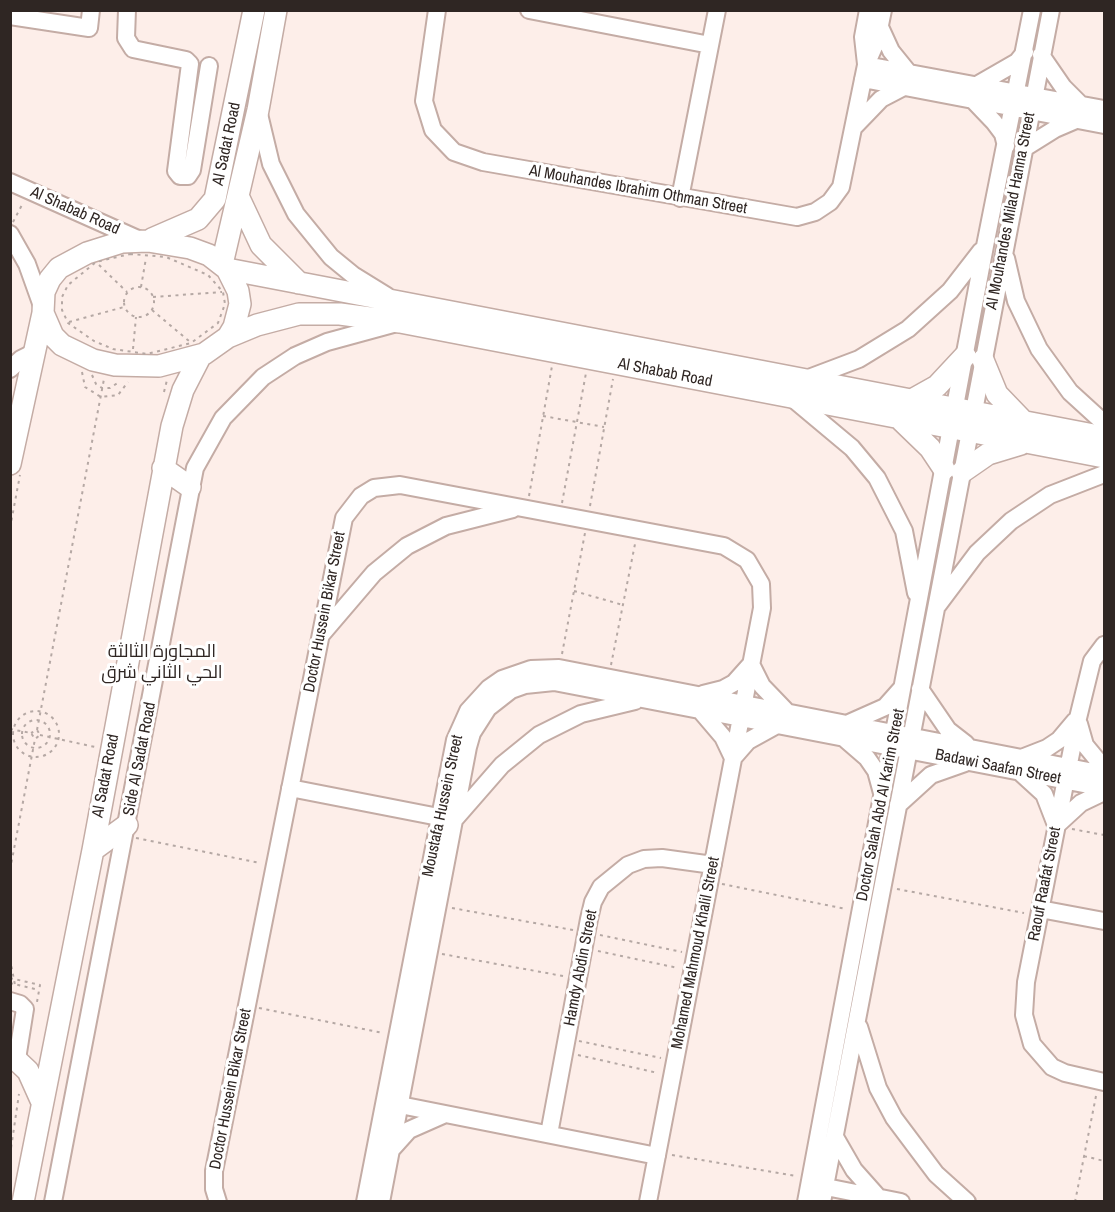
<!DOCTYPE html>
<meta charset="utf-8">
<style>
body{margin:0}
#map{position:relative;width:1115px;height:1212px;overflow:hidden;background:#fdeee9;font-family:"Archivo Narrow",sans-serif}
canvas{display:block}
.frame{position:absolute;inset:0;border:12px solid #2f2623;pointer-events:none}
</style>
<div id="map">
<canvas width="1115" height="1212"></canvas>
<div class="frame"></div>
</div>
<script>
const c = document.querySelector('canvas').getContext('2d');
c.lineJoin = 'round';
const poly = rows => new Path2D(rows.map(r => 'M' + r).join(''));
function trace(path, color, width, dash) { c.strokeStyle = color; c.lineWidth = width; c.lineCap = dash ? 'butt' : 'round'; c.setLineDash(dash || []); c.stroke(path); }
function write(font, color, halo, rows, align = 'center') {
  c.font = font + ' "Archivo Narrow",Cairo,sans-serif'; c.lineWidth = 6; c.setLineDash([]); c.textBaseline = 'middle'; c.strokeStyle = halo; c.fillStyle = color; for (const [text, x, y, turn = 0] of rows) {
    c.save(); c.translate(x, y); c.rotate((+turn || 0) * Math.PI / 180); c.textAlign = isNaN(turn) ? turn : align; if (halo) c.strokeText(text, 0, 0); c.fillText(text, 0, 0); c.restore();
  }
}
const minor = poly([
 [127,10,126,38,133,49,186,60,190,64,176,171,180,176,188,176,192,170,209,66],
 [437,10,424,101,433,130,454,152,483,162,797,217,815,212,830,202,841,187,866,65,877,40,883,10],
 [529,10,710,45],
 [10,16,89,28,91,10],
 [880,27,891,51,908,72],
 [1041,55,1063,87,1080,104],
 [866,64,863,37,868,10],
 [866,65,1104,109],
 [863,79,1104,125],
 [977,85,1017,62,1025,52],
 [973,100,994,122,1003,134,1006,146],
 [259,114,271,164,296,214,331,257,353,275,387,296],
 [854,127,881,99,904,87],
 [1023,149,1055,129,1076,120],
 [10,182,140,240],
 [680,198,717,10],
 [10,234,27,264,42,306],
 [1006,258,1016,301,1039,349,1070,392,1104,423],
 [10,369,21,359,35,352],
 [806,379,859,359,908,329,950,291,981,251],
 [791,397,852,448,877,478,904,531,916,593],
 [938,605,977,553,1011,521,1050,495,1104,474],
 [321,635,374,573,407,546,446,526,513,509],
 [1104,645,1092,661,1078,718,1026,982,1024,1015,1032,1044,1052,1067,1065,1073,1104,1082],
 [751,664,762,686,787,712],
 [920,689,948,730,966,744],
 [703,694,723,689,734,683,751,664],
 [700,710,723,737,733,758],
 [849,723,885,707,901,689],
 [1079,724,1085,745,1104,768],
 [845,739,867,758,876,771,882,793],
 [734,757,748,741,777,725],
 [1024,757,1047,748,1059,740,1075,721],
 [1021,773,1044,794,1056,825],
 [290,788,454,820,502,765,539,735,581,714,635,701],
 [898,805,931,775,965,763],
 [1057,825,1081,803,1104,792],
 [1040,909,1104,921],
 [10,1001,20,1004,25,1009,17,1059],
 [859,1027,878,1088,894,1118,936,1174,967,1202],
 [390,1103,657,1156],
 [549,1134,589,919,593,902,601,887,628,865,644,859,662,858,713,865],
 [835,1137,854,1170,878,1197],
 [391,1150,409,1130,443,1115],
 [816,1185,901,1202],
 [53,1202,195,468,223,418,263,377,295,356,327,342,393,324],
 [218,1202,214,1189,214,1171,344,518,361,496,374,488,400,485,724,546,747,560,761,584,762,608,648,1202],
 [365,1202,455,740,468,711,489,688,502,679,531,669,559,668,1104,774],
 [381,1202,468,747,472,733,488,708,511,690,525,685,554,682,1104,788],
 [806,1202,985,246,1032,10],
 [822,1202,1051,10]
]);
const major = poly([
 [238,196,261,245,299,283],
 [152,239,198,219,215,199,254,10],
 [148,241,190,248,209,255,227,269,238,291,240,304,234,327,228,337,204,354,159,366,115,365,93,360,62,345,53,336,43,313,44,292,50,279,59,268,87,253,122,242,148,241],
 [222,264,258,110,276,10],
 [227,269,1104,437],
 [228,337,257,325,299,314,340,314,400,322,1104,457],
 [983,360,997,394,1023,421],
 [912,400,937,386,965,356],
 [900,419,930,448,944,469],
 [10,464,43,313],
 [163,468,190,487],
 [962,472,988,454,1021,444],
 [93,850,127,825],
 [10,1054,28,1071,41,1100],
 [23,1202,93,850,172,426,183,390,201,355]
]);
trace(minor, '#c4aca5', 20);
trace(major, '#c4aca5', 24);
trace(poly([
 [13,222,23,203],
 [130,254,166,257,208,275,223,292,225,304,218,323,191,343,147,354,113,349,94,341,68,323,62,310,62,297,68,285,96,262,130,254],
 [99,265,127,292],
 '124 302a15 15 0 1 1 30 0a15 15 0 1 1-30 0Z',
 [141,287,146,258],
 [153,297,222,292],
 [152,310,189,341],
 [69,322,124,307],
 [133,349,136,317],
 [82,372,85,387,101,397,118,395,128,382],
 [92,375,96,384,102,388,110,388,119,382],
 [164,392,167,380],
 [543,416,604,427],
 [529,496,552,366],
 [562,503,586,373],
 [590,506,613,379],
 [10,528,20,475],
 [574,591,623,605],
 [562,654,585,533],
 [611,665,635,544],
 '13 734a23 23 0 1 1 46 0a23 23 0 1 1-46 0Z',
 '22 734a14 14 0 1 1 28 0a14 14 0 1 1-28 0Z',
 [10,729,31,733,35,739,40,735,37,730,31,733],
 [37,730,104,379],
 [40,735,95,747],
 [1072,829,1104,835],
 [136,838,260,863],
 [10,870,35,739],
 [722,884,846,909],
 [897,889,1024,913],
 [452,908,573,930],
 [600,935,682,952],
 [598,951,678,968],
 [442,954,563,976],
 [10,959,15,985],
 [10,978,40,985,37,1002],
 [10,983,39,990],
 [259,1008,383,1033],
 [579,1041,661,1058],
 [578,1055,658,1073],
 [10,1155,19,1094],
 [672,1155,796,1176],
 [1084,1156,1104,1161],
 [1075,1202,1096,1096]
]), '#b5a8a4', 2, [3, 4.5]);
trace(minor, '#fff', 16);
trace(major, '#fff', 21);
write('16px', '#2f2623', '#fff', [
 ["Al Sadat Road",227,144,-78],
 ["Al Mouhandes Ibrahim Othman Street",638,190,10],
 ["Al Shabab Road",75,211,24],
 ["Al Mouhandes Milad Hanna Street",1011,211,-79],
 ["Al Shabab Road",665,373,11],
 ["Doctor Hussein Bikar Street",325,612,-79],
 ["Side Al Sadat Road",140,759,-79],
 ["Badawi Saafan Street",998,767,11],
 ["Al Sadat Road",106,776,-79],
 ["Doctor Salah Abd Al Karim Street",881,805,-79],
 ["Moustafa Hussein Street",443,806,-78],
 ["Raouf Raafat Street",1045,884,-79],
 ["Mohamed Mahmoud Khalil Street",696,953,-79],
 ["Hamdy Abdin Street",581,968,-79],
 ["Doctor Hussein Bikar Street",231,1089,-79]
]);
write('18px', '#2f2623', '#fff', [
 ["المجاورة الثالثة",162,652],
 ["الحي الثاني شرق",162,673]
]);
</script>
